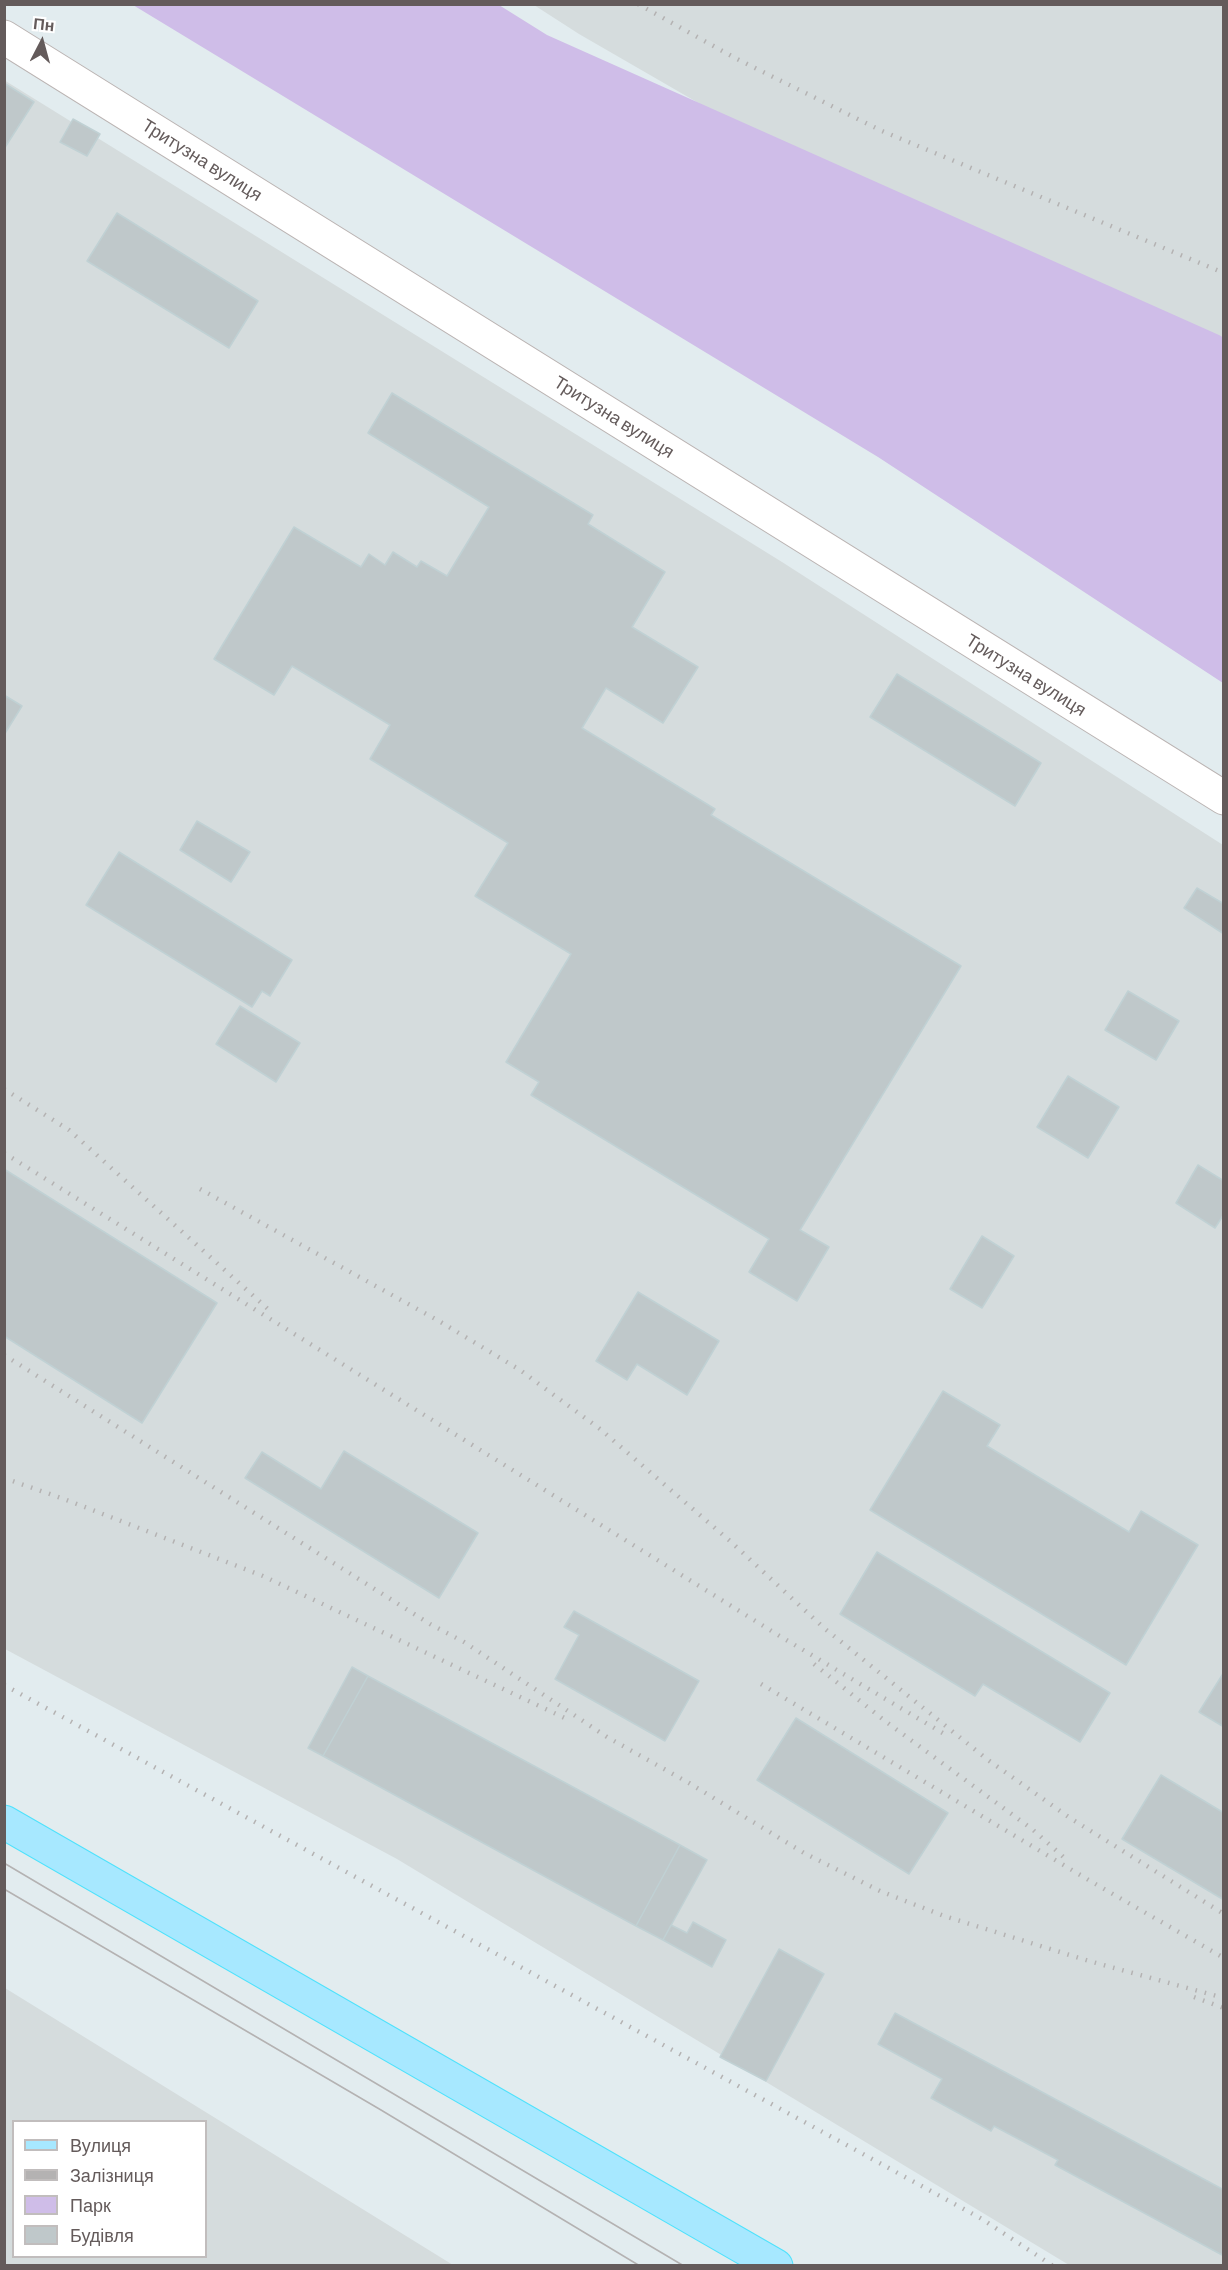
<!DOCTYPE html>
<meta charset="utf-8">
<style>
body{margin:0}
#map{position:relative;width:1228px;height:2270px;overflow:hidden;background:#e2ecef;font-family:Barlow,sans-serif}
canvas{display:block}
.frame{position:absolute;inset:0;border:6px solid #645b5b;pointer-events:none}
.legend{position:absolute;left:12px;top:2120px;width:195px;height:138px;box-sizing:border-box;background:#fff;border:2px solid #c1bdbd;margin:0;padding:8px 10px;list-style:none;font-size:18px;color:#645b5b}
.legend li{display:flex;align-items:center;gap:12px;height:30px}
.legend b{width:30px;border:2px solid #c1bdbd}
.north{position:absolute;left:12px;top:12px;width:60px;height:60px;-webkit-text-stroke:4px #fff;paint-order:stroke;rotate:6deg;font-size:16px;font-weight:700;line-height:24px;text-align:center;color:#645b5b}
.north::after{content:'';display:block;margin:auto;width:21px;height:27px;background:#645b5b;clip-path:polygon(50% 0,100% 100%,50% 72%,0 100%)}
</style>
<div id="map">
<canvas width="1228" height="2270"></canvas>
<div class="frame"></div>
<ul class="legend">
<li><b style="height:8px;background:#a7e8ff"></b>Вулиця</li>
<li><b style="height:8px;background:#b4b2b2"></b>Залізниця</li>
<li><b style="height:16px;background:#cfbde8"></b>Парк</li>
<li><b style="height:16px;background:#bfc8ca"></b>Будівля</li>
</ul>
<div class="north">Пн</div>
</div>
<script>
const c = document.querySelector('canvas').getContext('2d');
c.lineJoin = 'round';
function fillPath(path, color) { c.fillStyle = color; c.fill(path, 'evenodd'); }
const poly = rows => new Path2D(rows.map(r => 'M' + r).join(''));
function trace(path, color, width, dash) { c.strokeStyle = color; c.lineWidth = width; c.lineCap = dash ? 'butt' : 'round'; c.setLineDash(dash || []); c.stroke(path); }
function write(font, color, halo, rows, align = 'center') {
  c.font = font + ' Barlow,sans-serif'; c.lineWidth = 6; c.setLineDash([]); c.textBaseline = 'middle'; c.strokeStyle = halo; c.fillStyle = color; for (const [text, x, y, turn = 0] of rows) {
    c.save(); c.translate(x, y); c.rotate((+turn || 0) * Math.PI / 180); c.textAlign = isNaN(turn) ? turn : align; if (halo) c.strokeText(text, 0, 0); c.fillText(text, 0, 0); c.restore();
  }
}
fillPath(poly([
 [534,5,1223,5,1223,406,579,34],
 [4,80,782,562,1223,845,1223,2265,1069,2265,397,1859,5,1649],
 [5,1988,453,2265,5,2265],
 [14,2122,206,2122,206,2256,14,2256]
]), '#d5dcdd');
fillPath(poly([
 [133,5,499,5,547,35,1219,335,1224,338,1223,683,878,457]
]), '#cfbde8');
const building = poly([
 [4,83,34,102,4,149,4,83],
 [73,119,100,134,87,156,60,142,73,119],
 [117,213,258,301,229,348,87,261,117,213],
 [392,393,593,515,588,524,665,572,632,627,698,667,663,723,606,688,582,728,715,809,711,815,961,966,800,1230,829,1247,797,1301,749,1272,769,1239,531,1095,539,1082,506,1062,571,954,475,896,508,843,370,759,390,725,292,666,274,695,214,659,294,527,361,567,369,554,385,565,393,552,417,567,421,561,447,576,489,507,368,433,392,393],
 [897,674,1041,763,1015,806,870,717,897,674],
 [4,695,22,706,4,735,4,695],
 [197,821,250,852,231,882,180,850,197,821],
 [119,852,292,960,270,996,262,991,252,1007,86,905,119,852],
 [1197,888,1224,904,1224,934,1184,908,1197,888],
 [1128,991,1179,1021,1156,1060,1105,1030,1128,991],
 [240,1006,300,1043,276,1082,216,1044,240,1006],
 [1068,1076,1119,1107,1088,1158,1037,1127,1068,1076],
 [1198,1165,1224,1181,1224,1214,1215,1228,1176,1203,1198,1165],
 [4,1169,217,1303,142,1423,4,1336,4,1169],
 [982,1236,1014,1256,982,1308,950,1289,982,1236],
 [638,1292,719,1341,687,1395,637,1364,627,1380,596,1361,638,1292],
 [943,1391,1000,1425,987,1446,1129,1532,1141,1511,1198,1545,1126,1665,870,1510,943,1391],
 [344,1451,478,1533,439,1598,245,1478,262,1452,321,1489,344,1451],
 [877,1552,1110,1693,1080,1742,983,1684,975,1696,840,1614,877,1552],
 [574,1611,699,1681,665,1741,555,1679,579,1635,564,1627,574,1611],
 [352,1667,368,1676,323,1756,308,1748,352,1667],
 [1224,1672,1224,1727,1199,1712,1224,1672],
 [368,1676,680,1845,636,1926,323,1756,368,1676],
 [796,1718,948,1813,909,1874,757,1780,796,1718],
 [1161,1775,1224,1813,1224,1900,1122,1839,1161,1775],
 [680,1845,707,1860,663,1940,636,1926,680,1845],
 [693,1922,726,1940,712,1967,663,1940,671,1925,687,1933,693,1922],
 [779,1949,824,1974,766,2081,720,2057,779,1949],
 [895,2013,1224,2190,1224,2256,1055,2165,1058,2160,994,2126,991,2131,931,2098,942,2079,878,2044,895,2013]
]);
fillPath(building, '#bfc8ca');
trace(building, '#c0d1d4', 1.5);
const minor = poly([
 [4,37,1224,798]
]);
const major = poly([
 [4,1822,776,2266]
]);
trace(minor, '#bbb4b3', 35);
trace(major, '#4ee2fc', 35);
trace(minor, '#fff', 33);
trace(major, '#a7e8ff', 33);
trace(poly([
 [4,1863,684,2266],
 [4,1889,381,2110,640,2266]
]), '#b4b2b2', 1.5);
trace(poly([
 [638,4,735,58,882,131,1224,273],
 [4,1089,69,1130,268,1309],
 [4,1153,498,1461,778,1635,946,1735],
 [200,1189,439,1321,520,1370,600,1429,730,1541,824,1628,988,1760,1070,1818,1224,1914],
 [4,1355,430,1624,464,1642,607,1737,689,1783,804,1853,880,1891,944,1916,1089,1961,1224,1998],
 [4,1478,64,1499,263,1576,569,1720],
 [814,1664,885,1721,1032,1829,1068,1861],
 [761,1684,1092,1882,1224,1958],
 [4,1685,982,2219,1053,2266],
 [1194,1997,1224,2008]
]), '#b4b2b2', 4.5, [1.5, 8]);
write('18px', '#645b5b', '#fff', [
 ["Тритузна вулиця",202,160,32],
 ["Тритузна вулиця",614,417,32],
 ["Тритузна вулиця",1026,675,32]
]);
</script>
